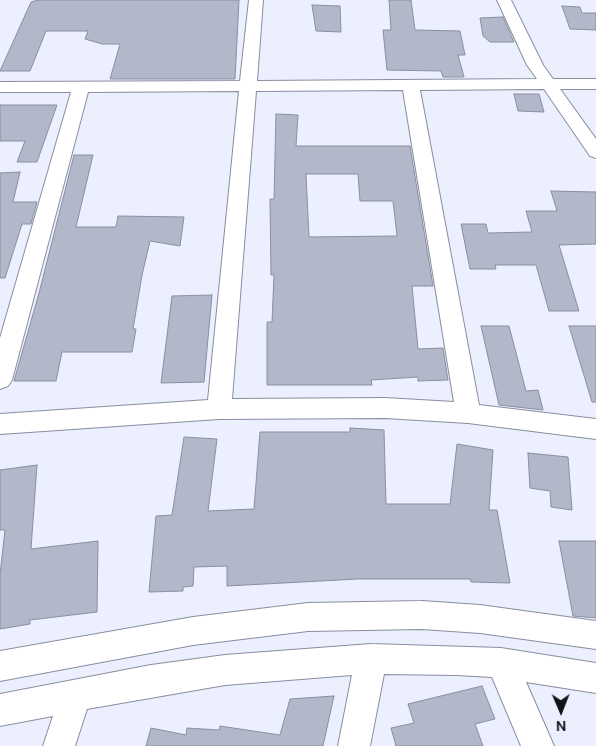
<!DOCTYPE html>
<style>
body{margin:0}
#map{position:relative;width:596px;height:746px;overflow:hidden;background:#ebeffe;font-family:"DM Sans",sans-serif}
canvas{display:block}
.north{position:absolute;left:536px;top:686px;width:50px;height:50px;-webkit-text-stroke:4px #ebeffe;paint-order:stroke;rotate:179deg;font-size:14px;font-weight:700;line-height:20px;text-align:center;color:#13141b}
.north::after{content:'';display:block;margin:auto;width:18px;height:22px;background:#13141b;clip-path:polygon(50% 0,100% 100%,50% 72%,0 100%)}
</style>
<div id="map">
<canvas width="596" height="746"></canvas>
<div class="north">N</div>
</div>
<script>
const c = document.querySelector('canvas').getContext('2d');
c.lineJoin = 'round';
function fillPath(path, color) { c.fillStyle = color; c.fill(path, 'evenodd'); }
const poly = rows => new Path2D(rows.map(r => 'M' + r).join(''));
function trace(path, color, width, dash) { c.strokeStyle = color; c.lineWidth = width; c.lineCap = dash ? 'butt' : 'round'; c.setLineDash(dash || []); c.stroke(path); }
const building = poly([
 [38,0,239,0,235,79,110,79,120,44,102,44,85,39,88,31,46,31,30,71,0,71,31,2,38,0],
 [389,0,411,0,415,30,460,31,465,55,458,55,464,77,443,77,441,71,387,70,383,30,391,30,389,0],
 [312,5,340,6,341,32,316,31,312,5],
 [562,6,580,7,582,13,596,13,596,30,570,29,562,6],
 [503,17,514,42,490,42,483,36,480,18,503,17],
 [514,94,539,94,544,112,518,111,514,94],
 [0,105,57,105,37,162,17,162,25,141,0,141,0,105],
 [276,114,298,115,296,146,410,146,433,286,412,286,418,349,443,348,448,380,418,381,418,377,371,380,372,385,267,385,267,322,272,322,274,275,271,275,270,199,274,199,276,114],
 [306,174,358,174,360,201,393,201,397,236,309,237,306,174],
 [74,155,93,155,76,227,116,227,118,216,184,217,180,246,150,241,142,275,133,329,136,329,132,352,62,352,56,381,14,381,39,293,74,155],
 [20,172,13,202,37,202,31,224,22,224,5,278,0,278,0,173,20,172],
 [551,191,596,192,596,244,559,245,579,311,549,311,536,265,495,265,496,269,470,269,461,224,486,224,488,233,532,232,526,211,557,211,551,191],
 [212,295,204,382,161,383,172,296,212,295],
 [481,326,509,326,526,391,538,390,543,410,499,405,481,326],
 [569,326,596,326,596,402,592,402,569,326],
 [350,428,384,430,386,504,450,504,457,444,493,450,489,510,497,510,510,583,471,582,470,579,358,579,227,586,227,566,194,567,193,586,183,587,183,591,149,592,156,516,172,515,184,437,217,439,208,511,254,509,260,432,350,432,350,428],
 [528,453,568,457,572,510,551,507,550,491,530,488,528,453],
 [37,465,31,549,98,541,97,612,30,620,30,624,0,629,0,575,5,530,0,530,0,470,37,465],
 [559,541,596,541,596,618,573,616,559,541],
 [482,686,495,719,475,724,483,746,396,746,391,728,414,723,408,704,482,686],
 [334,696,323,746,146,746,151,728,186,735,187,728,219,730,220,726,280,735,290,699,334,696]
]);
fillPath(building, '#b2b7c9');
trace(building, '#8a8fa0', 1);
const minor = poly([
 [249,0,263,0,257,81,537,79,527,65,497,0,511,0,543,65,553,79,596,79,596,89,560,89,596,139,596,158,590,156,544,89,420,90,479,405,596,419,596,439,468,423,385,418,219,419,0,434,0,414,208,400,239,91,88,92,12,380,8,386,0,389,0,338,71,92,0,92,0,82,240,81,249,0],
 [403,90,454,402,385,398,232,399,256,91,403,90],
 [422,601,480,605,596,621,596,649,480,633,422,629,308,631,193,645,0,681,0,651,193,617,308,603,422,601],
 [371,644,501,648,596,663,596,693,526,682,554,746,521,746,492,677,457,675,384,674,370,746,338,746,352,675,225,685,87,709,75,746,43,746,53,716,0,726,0,694,151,665,225,655,371,644]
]);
trace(minor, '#898e9f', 2);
fillPath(minor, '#fff');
</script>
